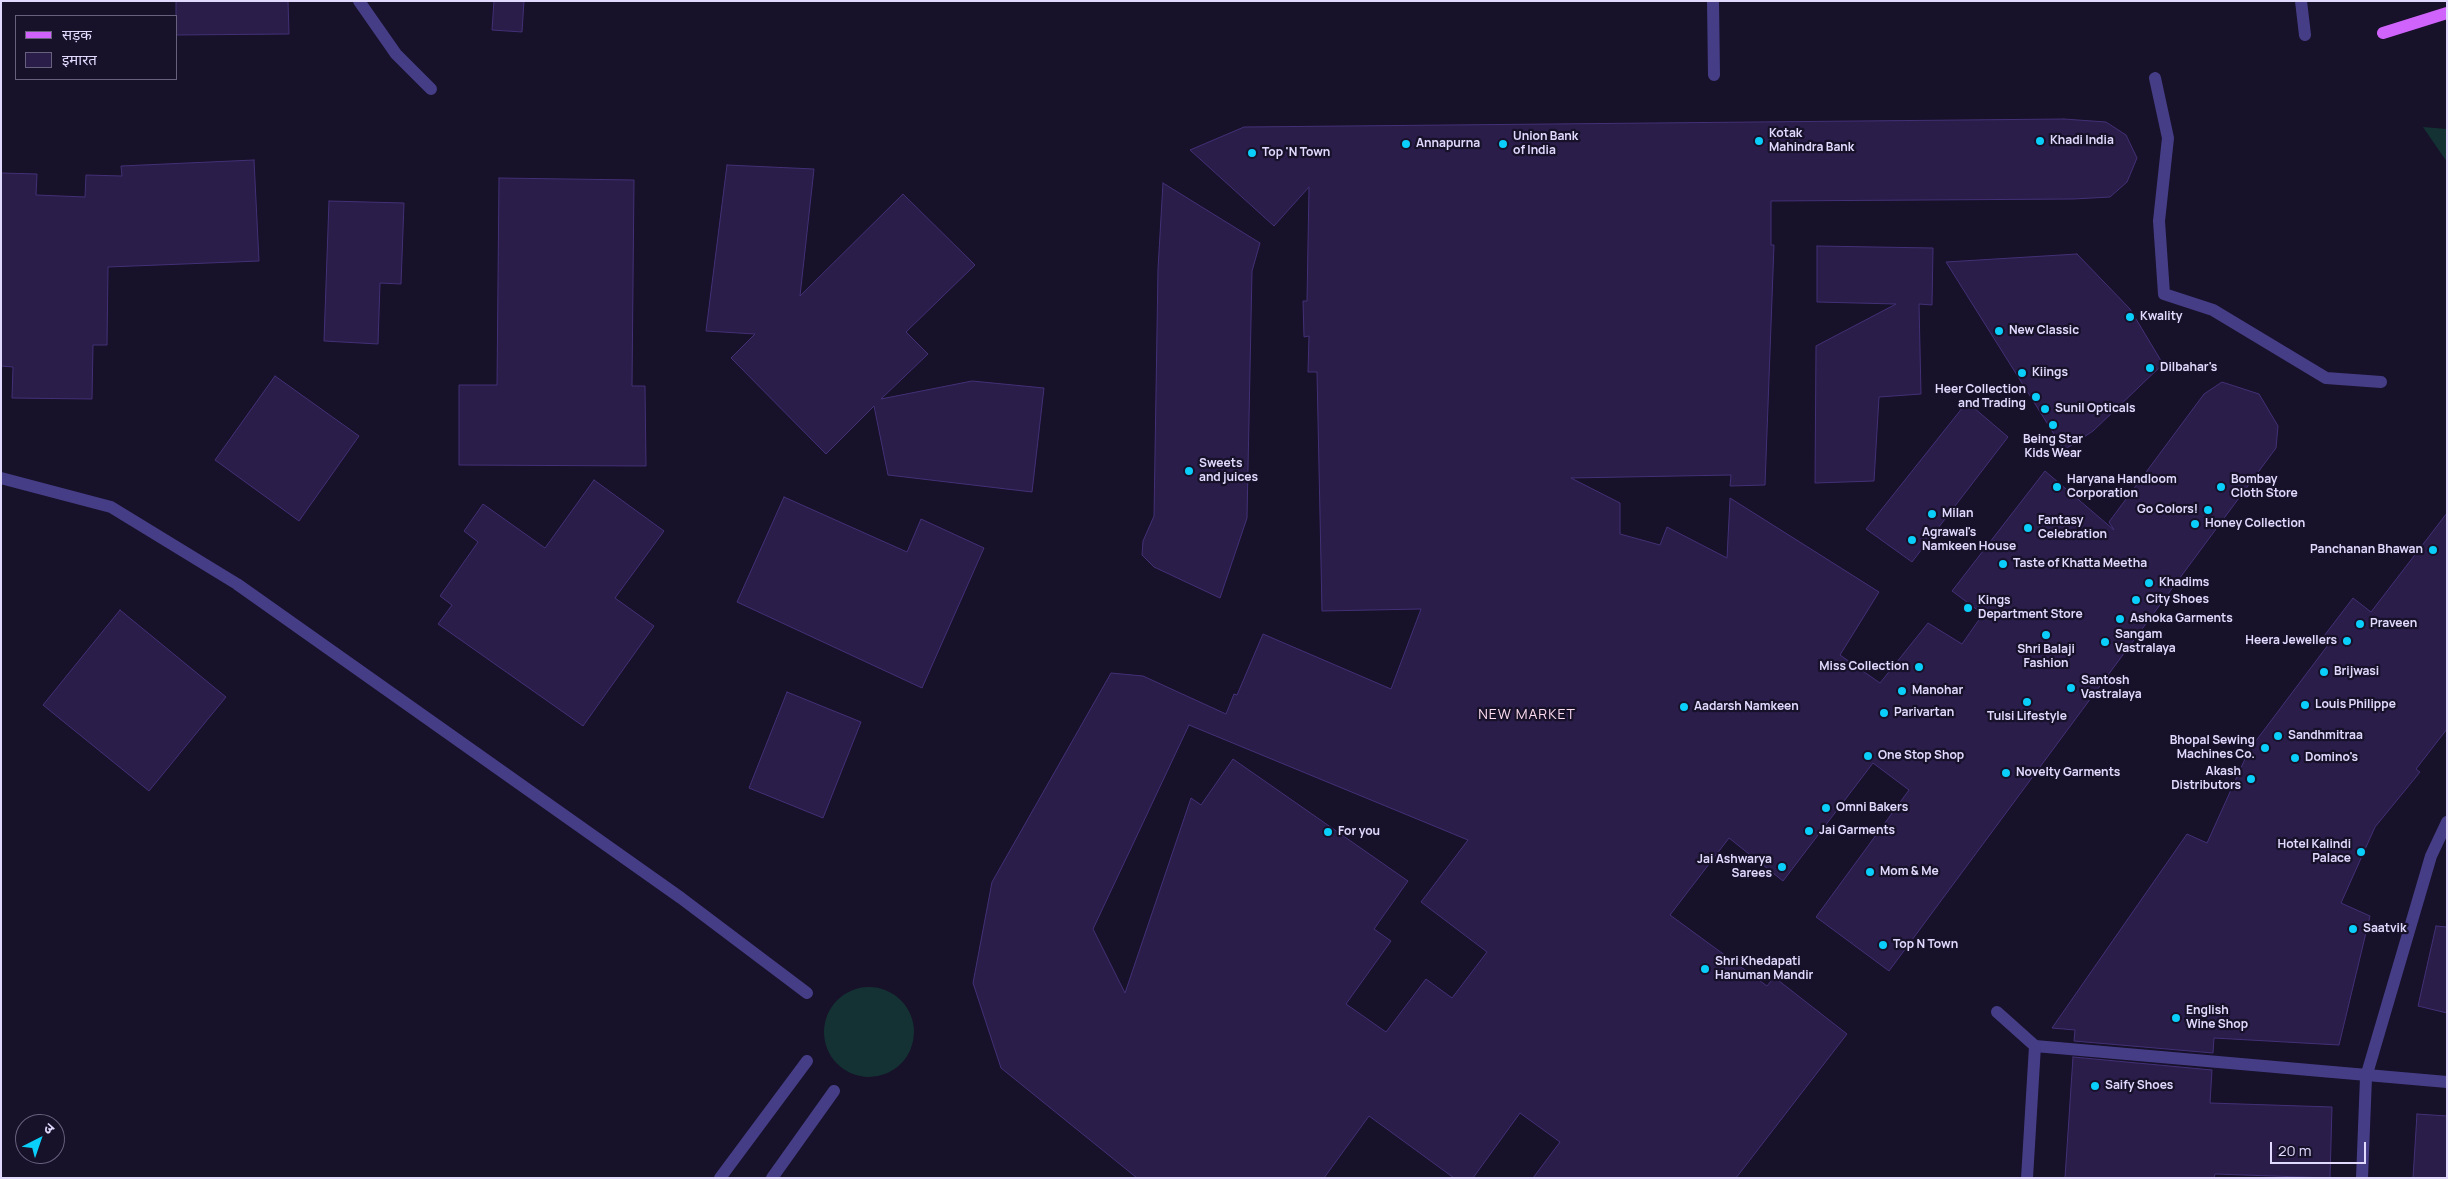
<!DOCTYPE html>
<meta charset="utf-8">
<style>
body{margin:0}
#map{position:relative;width:2448px;height:1179px;overflow:hidden;background:#171129;font-family:Manrope,"Noto Sans Devanagari",sans-serif}
canvas{display:block}
.frame{position:absolute;inset:0;border:2px solid #e1dafe;pointer-events:none}
.legend{position:absolute;left:15px;top:15px;width:162px;height:65px;box-sizing:border-box;background:#171129;border:1px solid #68617e;margin:0;padding:6px 9px;list-style:none;font-size:15px;color:#e1dafe}
.legend li{display:flex;align-items:center;gap:10px;height:25px}
.legend b{width:25px;border:1px solid #68617e}
.north{position:absolute;left:15px;top:1114px;width:50px;height:50px;box-sizing:border-box;background:#171129;border:1px solid #68617e;border-radius:50%;rotate:41deg;font-size:14px;font-weight:700;line-height:20px;text-align:center;color:#e1dafe}
.north::after{content:'';display:block;margin:auto;width:18px;height:22px;background:#0acffb;clip-path:polygon(50% 0,100% 100%,50% 72%,0 100%)}
.scale{position:absolute;left:2270px;top:1142px;width:96px;height:22px;box-sizing:border-box;border:2px solid #e1dafe;border-top:0;padding-left:6px;font-size:15px;line-height:18px;white-space:nowrap;color:#e1dafe;-webkit-text-stroke:4px #171129;paint-order:stroke}
</style>
<div id="map">
<canvas width="2448" height="1179"></canvas>
<div class="frame"></div>
<ul class="legend">
<li><b style="height:6px;background:#cf63fc"></b>सड़क</li>
<li><b style="height:14px;background:#2a1d4a"></b>इमारत</li>
</ul>
<div class="north">उ</div>
<div class="scale">20 m</div>
</div>
<script>
const c = document.querySelector('canvas').getContext('2d');
c.lineJoin = 'round';
function fillPath(path, color) { c.fillStyle = color; c.fill(path, 'evenodd'); }
const poly = rows => new Path2D(rows.map(r => 'M' + r).join(''));
function trace(path, color, width, dash) { c.strokeStyle = color; c.lineWidth = width; c.lineCap = dash ? 'butt' : 'round'; c.setLineDash(dash || []); c.stroke(path); }
function write(font, color, halo, rows, align = 'center') {
  c.font = font + ' Manrope,sans-serif'; c.lineWidth = 4.5; c.setLineDash([]); c.textBaseline = 'middle'; c.strokeStyle = halo; c.fillStyle = color; for (const [text, x, y, turn = 0] of rows) {
    c.save(); c.translate(x, y); c.rotate((+turn || 0) * Math.PI / 180); c.textAlign = isNaN(turn) ? turn : align; if (halo) c.strokeText(text, 0, 0); c.fillText(text, 0, 0); c.restore();
  }
}
fillPath(poly([
 [2423,127,2447,129,2447,162,2436,146],
 '824 1032a45 45 0 1 1 90 0a45 45 0 1 1-90 0Z'
]), '#143233');
const building = poly([
 [176,1,288,1,289,34,176,35,176,1],
 [494,1,524,1,522,32,492,30,494,1],
 [2064,119,2106,122,2126,135,2137,158,2127,182,2110,197,2074,199,1771,201,1771,245,1774,245,1765,485,1730,486,1731,475,1571,478,1620,503,1620,534,1660,545,1667,527,1727,558,1730,498,1879,592,1840,655,1880,683,1928,623,1962,644,1983,614,1952,591,2045,471,2114,530,2109,522,2204,394,2222,382,2259,394,2278,426,2276,448,1889,971,1816,917,1909,790,1873,763,1783,881,1729,838,1670,915,1767,986,1774,977,1847,1034,1736,1178,1533,1178,1560,1142,1520,1113,1473,1178,1454,1178,1369,1116,1324,1178,1137,1178,1001,1068,973,983,992,882,1111,673,1143,676,1226,714,1234,694,1237,695,1263,634,1391,689,1421,609,1322,611,1317,372,1308,372,1309,336,1304,337,1303,301,1307,301,1309,187,1274,226,1190,150,1244,127,2064,119],
 [1189,725,1468,840,1421,902,1487,952,1452,998,1426,979,1386,1032,1346,1004,1391,941,1374,929,1408,881,1233,759,1201,805,1191,798,1125,993,1093,929,1189,725],
 [254,160,259,261,108,267,107,345,93,345,92,399,12,398,13,367,1,366,1,173,37,174,36,195,85,197,86,175,122,176,121,166,254,160],
 [727,165,814,169,800,296,903,194,975,265,906,332,928,354,881,399,972,381,1044,388,1032,492,888,475,874,406,826,454,731,358,755,334,706,331,727,165],
 [499,178,634,180,632,386,645,386,646,466,459,465,459,385,497,385,499,178],
 [1163,183,1260,243,1252,271,1247,518,1220,598,1154,567,1142,555,1143,541,1154,516,1158,269,1163,183],
 [329,201,404,203,401,284,380,283,378,344,324,341,329,201],
 [1817,246,1933,248,1932,305,1919,304,1921,394,1879,397,1874,481,1815,483,1816,346,1896,304,1817,302,1817,246],
 [2077,254,2130,309,2163,364,2093,431,2064,450,1946,262,2077,254],
 [275,376,359,436,299,521,215,460,275,376],
 [1967,402,2008,437,1912,562,1866,529,1967,402],
 [594,480,664,531,615,598,654,626,583,726,438,624,452,605,440,596,478,542,464,531,483,504,545,548,594,480],
 [784,497,907,552,921,519,984,548,922,688,737,602,784,497],
 [2447,513,2447,729,2416,769,2420,772,2375,827,2341,903,2370,916,2339,1045,2214,1038,2213,1053,2074,1041,2075,1030,2052,1028,2187,834,2207,843,2249,750,2331,641,2324,636,2353,598,2371,612,2447,513],
 [120,610,226,697,149,791,43,705,120,610],
 [787,692,861,722,823,818,749,788,787,692],
 [2436,926,2447,927,2447,1013,2418,1006,2436,926],
 [2073,1057,2212,1070,2210,1103,2332,1107,2330,1178,2215,1174,2214,1178,2065,1178,2073,1057],
 [2417,1114,2447,1116,2447,1178,2413,1178,2417,1114]
]);
fillPath(building, '#2a1d4a');
trace(building, '#433076', 1);
trace(poly([
 [359,1,396,54,431,89],
 [1713,1,1714,75],
 [2301,1,2305,35],
 [2155,78,2168,138,2159,221,2164,294,2213,310,2326,378,2381,382],
 [1,478,111,507,237,584,681,898,807,993],
 [2035,1046,2447,1082],
 [2362,1178,2366,1077,2431,856,2447,822]
]), '#463d87', 12);
trace(poly([
 [1997,1012,2035,1046,2027,1178],
 [720,1178,807,1061],
 [772,1178,834,1091]
]), '#463d87', 12);
trace(poly([
 [2383,33,2447,13]
]), '#cf63fc', 12);
for (const [x, y, r, color] of [
 [1759,141,5,"#0acffb"],
 [2040,141,5,"#0acffb"],
 [1406,144,5,"#0acffb"],
 [1503,144,5,"#0acffb"],
 [1252,153,5,"#0acffb"],
 [2130,317,5,"#0acffb"],
 [1999,331,5,"#0acffb"],
 [2150,368,5,"#0acffb"],
 [2022,373,5,"#0acffb"],
 [2036,397,5,"#0acffb"],
 [2045,409,5,"#0acffb"],
 [2053,425,5,"#0acffb"],
 [1189,471,5,"#0acffb"],
 [2057,487,5,"#0acffb"],
 [2221,487,5,"#0acffb"],
 [2208,510,5,"#0acffb"],
 [1932,514,5,"#0acffb"],
 [2195,524,5,"#0acffb"],
 [2028,528,5,"#0acffb"],
 [1912,540,5,"#0acffb"],
 [2433,550,5,"#0acffb"],
 [2003,564,5,"#0acffb"],
 [2149,583,5,"#0acffb"],
 [2136,600,5,"#0acffb"],
 [1968,608,5,"#0acffb"],
 [2120,619,5,"#0acffb"],
 [2360,624,5,"#0acffb"],
 [2046,635,5,"#0acffb"],
 [2347,641,5,"#0acffb"],
 [2105,642,5,"#0acffb"],
 [1919,667,5,"#0acffb"],
 [2324,672,5,"#0acffb"],
 [2071,688,5,"#0acffb"],
 [1902,691,5,"#0acffb"],
 [2027,702,5,"#0acffb"],
 [2305,705,5,"#0acffb"],
 [1684,707,5,"#0acffb"],
 [1884,713,5,"#0acffb"],
 [2278,736,5,"#0acffb"],
 [2265,748,5,"#0acffb"],
 [1868,756,5,"#0acffb"],
 [2295,758,5,"#0acffb"],
 [2006,773,5,"#0acffb"],
 [2251,779,5,"#0acffb"],
 [1826,808,5,"#0acffb"],
 [1809,831,5,"#0acffb"],
 [1328,832,5,"#0acffb"],
 [2361,852,5,"#0acffb"],
 [1782,867,5,"#0acffb"],
 [1870,872,5,"#0acffb"],
 [2353,929,5,"#0acffb"],
 [1883,945,5,"#0acffb"],
 [1705,969,5,"#0acffb"],
 [2176,1018,5,"#0acffb"],
 [2095,1086,5,"#0acffb"]
]) { const dot = new Path2D(); dot.arc(x, y, r, 0, 2 * Math.PI); c.fillStyle = color; c.fill(dot); trace(dot, '#171129', 2); }
write('bold 12px', '#e1dafe', '#171129', [
 ["Kotak",1769,134],
 ["Mahindra Bank",1769,148],
 ["Union Bank",1513,137],
 ["of India",1513,151],
 ["Khadi India",2050,141],
 ["Annapurna",1416,144],
 ["Top 'N Town",1262,153],
 ["Kwality",2140,317],
 ["New Classic",2009,331],
 ["Dilbahar's",2160,368],
 ["Kiings",2032,373],
 ["Heer Collection",2026,390,"right"],
 ["and Trading",2026,404,"right"],
 ["Sunil Opticals",2055,409],
 ["Being Star",2053,440,"center"],
 ["Kids Wear",2053,454,"center"],
 ["Sweets",1199,464],
 ["and juices",1199,478],
 ["Haryana Handloom",2067,480],
 ["Corporation",2067,494],
 ["Bombay",2231,480],
 ["Cloth Store",2231,494],
 ["Go Colors!",2198,510,"right"],
 ["Milan",1942,514],
 ["Fantasy",2038,521],
 ["Celebration",2038,535],
 ["Honey Collection",2205,524],
 ["Agrawal's",1922,533],
 ["Namkeen House",1922,547],
 ["Panchanan Bhawan",2423,550,"right"],
 ["Taste of Khatta Meetha",2013,564],
 ["Khadims",2159,583],
 ["City Shoes",2146,600],
 ["Kings",1978,601],
 ["Department Store",1978,615],
 ["Ashoka Garments",2130,619],
 ["Praveen",2370,624],
 ["Sangam",2115,635],
 ["Vastralaya",2115,649],
 ["Heera Jewellers",2337,641,"right"],
 ["Shri Balaji",2046,650,"center"],
 ["Fashion",2046,664,"center"],
 ["Miss Collection",1909,667,"right"],
 ["Brijwasi",2334,672],
 ["Santosh",2081,681],
 ["Vastralaya",2081,695],
 ["Manohar",1912,691],
 ["Louis Philippe",2315,705],
 ["Aadarsh Namkeen",1694,707],
 ["Parivartan",1894,713],
 ["Tulsi Lifestyle",2027,717,"center"],
 ["Sandhmitraa",2288,736],
 ["Bhopal Sewing",2255,741,"right"],
 ["Machines Co.",2255,755,"right"],
 ["One Stop Shop",1878,756],
 ["Domino's",2305,758],
 ["Akash",2241,772,"right"],
 ["Distributors",2241,786,"right"],
 ["Novelty Garments",2016,773],
 ["Omni Bakers",1836,808],
 ["Jai Garments",1819,831],
 ["For you",1338,832],
 ["Hotel Kalindi",2351,845,"right"],
 ["Palace",2351,859,"right"],
 ["Jai Ashwarya",1772,860,"right"],
 ["Sarees",1772,874,"right"],
 ["Mom & Me",1880,872],
 ["Saatvik",2363,929],
 ["Top N Town",1893,945],
 ["Shri Khedapati",1715,962],
 ["Hanuman Mandir",1715,976],
 ["English",2186,1011],
 ["Wine Shop",2186,1025],
 ["Saify Shoes",2105,1086]
], 'left');
c.letterSpacing = '1px';
write('14px', '#fedcef', '#171129', [
 ["NEW MARKET",1527,715]
]);
c.letterSpacing = '0px';
</script>
